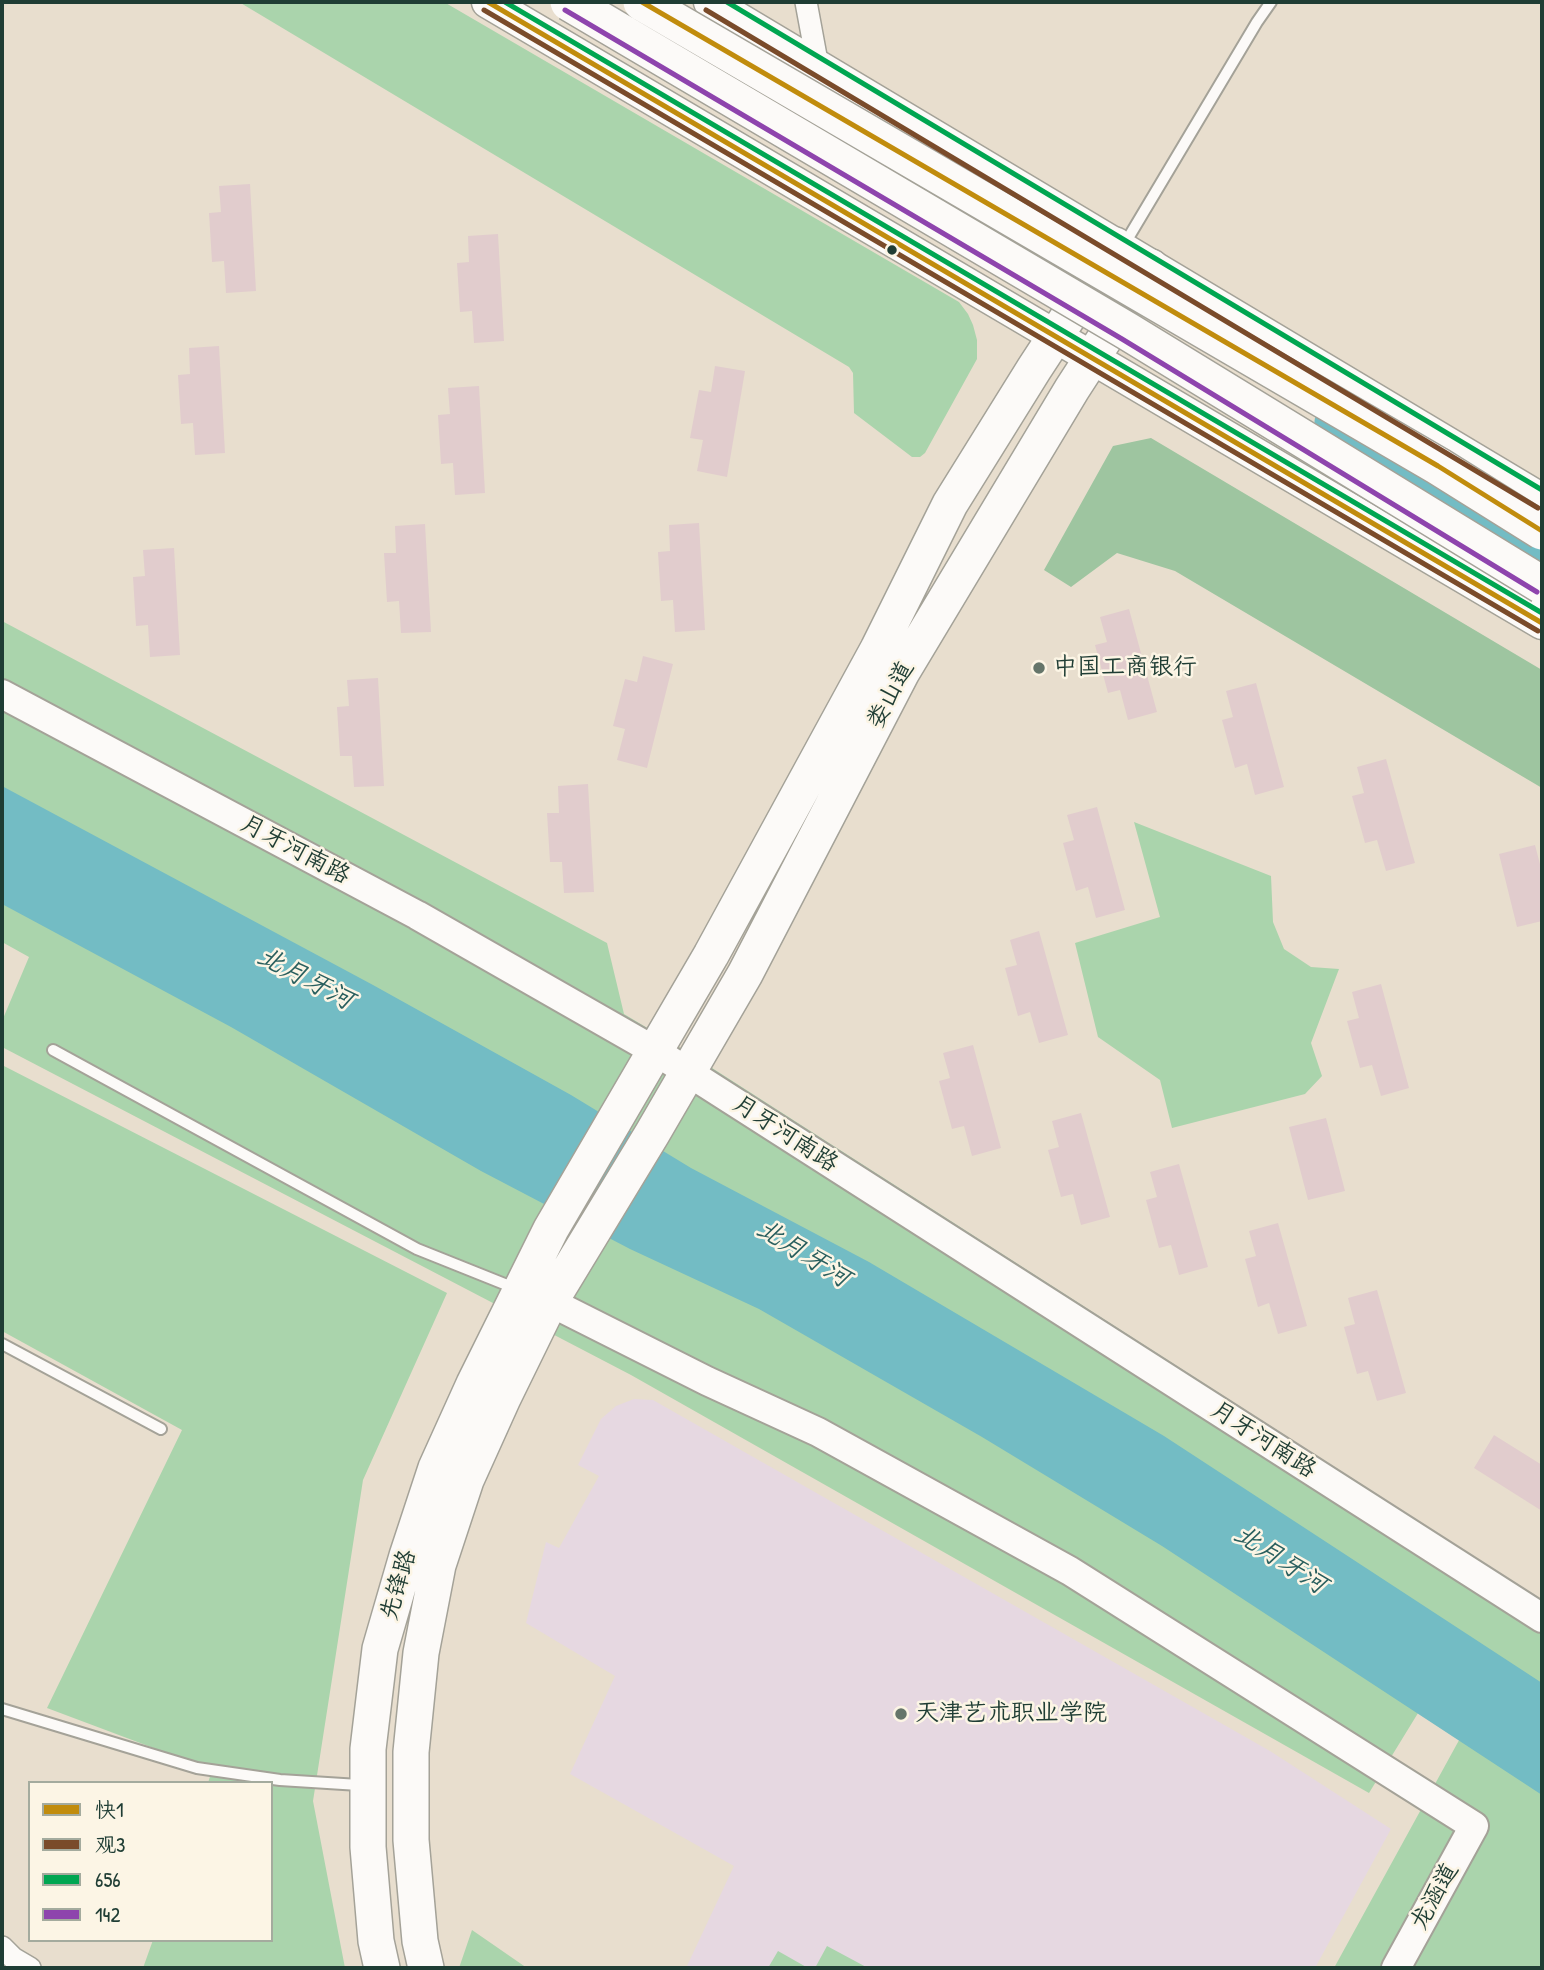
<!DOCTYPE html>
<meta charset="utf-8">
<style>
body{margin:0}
#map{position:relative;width:1544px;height:1970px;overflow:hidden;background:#e8dece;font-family:"Patrick Hand","LXGW WenKai TC",sans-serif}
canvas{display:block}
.frame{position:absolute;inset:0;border:4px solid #1f3d34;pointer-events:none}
.legend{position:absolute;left:28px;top:1781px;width:245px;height:161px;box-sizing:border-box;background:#fcf5e5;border:2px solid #a4ab9e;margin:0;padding:9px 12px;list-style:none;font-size:21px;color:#1f3d34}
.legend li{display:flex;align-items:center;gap:14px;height:35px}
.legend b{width:35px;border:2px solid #a4ab9e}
</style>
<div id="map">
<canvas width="1544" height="1970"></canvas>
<div class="frame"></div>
<ul class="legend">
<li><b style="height:9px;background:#c18c0d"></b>快1</li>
<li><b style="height:9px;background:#7a4b2a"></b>观3</li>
<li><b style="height:9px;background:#00a651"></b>656</li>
<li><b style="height:9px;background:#8e44ad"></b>142</li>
</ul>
</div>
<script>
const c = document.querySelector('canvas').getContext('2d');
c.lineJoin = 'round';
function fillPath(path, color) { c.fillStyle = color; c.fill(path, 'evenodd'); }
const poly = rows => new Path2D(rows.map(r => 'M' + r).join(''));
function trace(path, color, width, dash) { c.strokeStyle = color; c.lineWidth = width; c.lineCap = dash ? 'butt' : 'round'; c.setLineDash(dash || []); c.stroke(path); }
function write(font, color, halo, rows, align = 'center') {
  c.font = font + ' "Patrick Hand","LXGW WenKai TC",sans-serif'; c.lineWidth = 5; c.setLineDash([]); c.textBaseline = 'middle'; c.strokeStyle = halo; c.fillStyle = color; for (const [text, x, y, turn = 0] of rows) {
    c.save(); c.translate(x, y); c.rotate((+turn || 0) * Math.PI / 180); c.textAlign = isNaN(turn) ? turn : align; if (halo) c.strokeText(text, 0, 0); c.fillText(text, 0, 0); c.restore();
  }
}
fillPath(poly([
 [634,1399,653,1400,1270,1751,1391,1829,1315,1968,686,1968,734,1866,570,1774,615,1676,526,1623,546,1542,559,1548,599,1476,578,1465,601,1419,616,1406]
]), '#e6d8e1');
fillPath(poly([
 [239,2,444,2,959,302,968,314,973,325,977,340,977,359,925,453,920,457,912,457,854,413,853,373,849,367],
 [2,621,607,943,624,1014,684,1050,1375,1493,1542,1608,1542,1755,1434,1687,1369,1793,631,1375,2,1047,2,1021,29,957,2,942],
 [1134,822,1271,876,1273,922,1284,949,1311,967,1339,969,1311,1043,1322,1076,1305,1094,1172,1128,1160,1080,1098,1037,1075,943,1160,917],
 [2,1065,447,1293,363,1480,313,1801,345,1968,143,1968,153,1940,271,1940,271,1783,208,1783,212,1770,47,1708,182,1430,2,1331],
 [1469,1722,1542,1770,1542,1968,1334,1968],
 [472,1930,527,1968,459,1968],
 [827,1946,868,1968,815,1968],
 [778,1951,808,1968,768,1968]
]), '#aad4ac');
fillPath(poly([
 [1151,438,1542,670,1542,788,1175,571,1117,553,1071,587,1044,570,1113,446]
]), '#9ec5a0');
fillPath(poly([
 [2,786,373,985,571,1095,691,1168,869,1262,1164,1436,1542,1683,1542,1795,1162,1546,982,1437,759,1309,630,1249,481,1171,231,1027,2,904]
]), '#73bcc4');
trace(poly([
 [720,62,745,84,819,126],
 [1325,421,1542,550]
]), '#73bcc4', 21);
fillPath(poly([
 [250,184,256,291,226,293,224,261,212,262,209,213,221,212,219,186],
 [498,234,504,341,474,343,472,311,460,312,457,263,469,262,468,236],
 [219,346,225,453,195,455,193,423,181,424,178,375,190,374,189,348],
 [715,366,745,371,727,477,697,471,703,440,690,438,699,390,711,392],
 [479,386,485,493,455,495,453,463,441,464,438,415,450,414,448,388],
 [699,523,705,630,675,632,673,600,661,601,658,552,670,551,669,525],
 [425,524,431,632,401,633,399,601,387,602,384,553,396,553,395,526],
 [174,548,180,655,150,657,148,625,136,626,133,577,145,576,143,550],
 [1129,609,1157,712,1128,720,1120,690,1108,693,1095,645,1107,642,1100,617],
 [643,656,673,664,647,768,617,760,625,729,613,726,625,679,637,682],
 [378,678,384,786,354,787,352,756,340,756,337,707,349,706,347,680],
 [1256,683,1284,787,1255,795,1247,764,1235,768,1222,720,1233,717,1226,691],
 [1386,759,1415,863,1386,871,1377,840,1365,843,1352,796,1364,793,1357,767],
 [588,784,594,892,564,893,562,862,550,862,547,813,559,813,558,786],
 [1097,807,1125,910,1096,918,1088,887,1076,891,1063,843,1074,840,1067,815],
 [1535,845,1542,872,1542,921,1517,927,1499,854],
 [1039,931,1068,1035,1039,1043,1030,1012,1018,1016,1005,968,1017,965,1010,940],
 [1381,984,1409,1088,1381,1096,1372,1065,1360,1068,1347,1021,1359,1018,1352,992],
 [973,1045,1001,1148,972,1156,964,1126,952,1129,939,1081,950,1078,943,1053],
 [1081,1113,1110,1217,1081,1225,1073,1194,1061,1197,1048,1150,1059,1147,1052,1121],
 [1326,1118,1345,1191,1308,1200,1289,1127],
 [1179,1164,1208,1267,1179,1275,1171,1245,1159,1248,1146,1200,1157,1197,1150,1172],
 [1278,1223,1307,1326,1278,1334,1269,1303,1258,1307,1245,1259,1256,1256,1249,1231],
 [1377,1290,1406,1393,1377,1401,1368,1371,1357,1374,1344,1327,1355,1324,1348,1298],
 [1494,1435,1542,1465,1542,1511,1474,1468]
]), '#e1cccd');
const service = poly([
 [1124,245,1257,22,1271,2],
 [53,1050,417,1249,517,1289],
 [2,1344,161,1429],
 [2,1709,197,1768,280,1780,359,1785]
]);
const minor = poly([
 [806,2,818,67],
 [2,1947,13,1958,30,1968]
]);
const tertiary = poly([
 [2,694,417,915,655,1051,1542,1618],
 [550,1302,707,1381,818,1432,1070,1571,1474,1826,1396,1968]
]);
const secondary = poly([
 [488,2,1542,623],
 [710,2,1542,500]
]);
const primary = poly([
 [382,1968,376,1941,368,1847,368,1749,380,1649,407,1556,436,1468,474,1384,551,1229,711,955,878,649,950,504,1034,369,1115,245],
 [426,1968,420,1941,411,1840,411,1752,421,1653,438,1565,466,1480,503,1398,550,1302,652,1134,745,974,902,672,1072,389,1151,267]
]);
trace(service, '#a4a298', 14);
trace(minor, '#a4a298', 24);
trace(tertiary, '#a4a298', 32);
trace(secondary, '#a4a298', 35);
trace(primary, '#a4a298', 38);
trace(service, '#fcfaf8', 10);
trace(minor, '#fcfaf8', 21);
trace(tertiary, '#fcfaf8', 28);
trace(secondary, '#fcfaf8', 32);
trace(primary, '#fcfaf8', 35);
const trunkBridge = poly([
 [569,2,1127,331,1542,585],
 [642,2,1438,466,1542,531]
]);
trace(trunkBridge, '#a4a298', 40, []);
trace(trunkBridge, '#fcfaf8', 37);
trace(poly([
 [488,2,1542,623],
 [642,2,1438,466,1542,531]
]), '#c18c0d', 5);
trace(poly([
 [484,10,1538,631],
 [706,10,1538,508]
]), '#7a4b2a', 5);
trace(poly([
 [505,2,1542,613],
 [727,2,1542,490]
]), '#00a651', 5);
trace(poly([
 [565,10,1122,339,1537,592]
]), '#8e44ad', 5);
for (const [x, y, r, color] of [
 [892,250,6,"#1f3d34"],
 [1039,668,7,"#65756a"],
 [901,1714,7,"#65756a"]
]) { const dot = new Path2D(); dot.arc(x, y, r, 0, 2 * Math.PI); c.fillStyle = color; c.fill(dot); trace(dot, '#fcf5e5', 2.5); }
write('24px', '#1f3d34', '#fcf5e5', [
 ["中国工商银行",1053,668],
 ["天津艺术职业学院",915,1714]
], 'left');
write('24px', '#1f3d34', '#fcf5e5', [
 ["娄山道",891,695,-62],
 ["月牙河南路",295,850,28],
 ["月牙河南路",785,1134,33],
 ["月牙河南路",1263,1440,33],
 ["先锋路",399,1585,-74],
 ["龙涵道",1435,1897,-61]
]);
write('italic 26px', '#295f5e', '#fcf5e5', [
 ["北月牙河",305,979,28],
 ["北月牙河",803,1254,32],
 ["北月牙河",1280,1560,33]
]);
</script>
